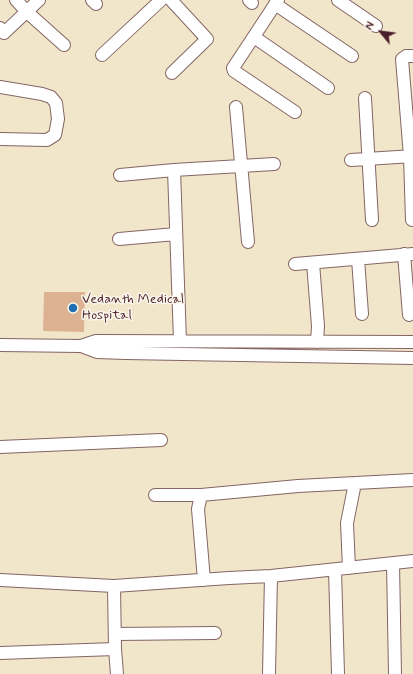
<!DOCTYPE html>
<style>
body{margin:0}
#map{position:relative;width:413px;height:674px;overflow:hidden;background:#f1e6ca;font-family:Mynerve,sans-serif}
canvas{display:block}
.north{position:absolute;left:361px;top:12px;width:40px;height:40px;-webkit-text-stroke:3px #fbf7ec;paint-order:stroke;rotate:299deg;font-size:11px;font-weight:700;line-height:16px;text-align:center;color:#4a1f2b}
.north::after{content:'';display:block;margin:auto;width:14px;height:18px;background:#4a1f2b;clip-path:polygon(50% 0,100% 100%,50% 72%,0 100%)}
</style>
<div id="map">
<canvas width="413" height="674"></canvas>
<div class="north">N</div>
</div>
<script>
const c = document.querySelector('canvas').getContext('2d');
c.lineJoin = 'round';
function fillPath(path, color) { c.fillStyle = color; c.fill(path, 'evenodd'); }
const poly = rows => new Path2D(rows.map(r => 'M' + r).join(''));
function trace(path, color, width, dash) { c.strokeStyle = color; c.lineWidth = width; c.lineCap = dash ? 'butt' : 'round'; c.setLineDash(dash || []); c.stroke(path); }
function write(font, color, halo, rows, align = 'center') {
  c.font = font + ' Mynerve,sans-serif'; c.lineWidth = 3; c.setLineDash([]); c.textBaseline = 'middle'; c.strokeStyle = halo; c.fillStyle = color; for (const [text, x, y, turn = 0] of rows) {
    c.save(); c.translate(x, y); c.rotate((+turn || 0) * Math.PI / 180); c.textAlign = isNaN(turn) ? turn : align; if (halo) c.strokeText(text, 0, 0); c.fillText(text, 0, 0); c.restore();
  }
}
fillPath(poly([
 [44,292,85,292,84,332,43,331]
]), '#ddb292');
const minor = poly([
 [16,0,27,12,64,45],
 [92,0,96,4],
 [171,0,207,39,172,73],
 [249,0,252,3],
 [278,0,233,68,234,71,295,112],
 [338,0,376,26],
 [275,4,352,56],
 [0,28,4,33,39,0],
 [254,37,328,88],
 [102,55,161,0],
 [0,87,42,94,51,97,56,103,58,119,55,135,47,140,0,139],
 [365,98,372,220],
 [236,107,248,242],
 [351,160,413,156],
 [174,170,180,341],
 [120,175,174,170,274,164],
 [412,220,410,156,402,59,406,56,413,56],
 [119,239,176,234],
 [404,254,409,315],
 [358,259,362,314],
 [313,263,318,326,317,342],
 [295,264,413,254],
 [0,345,81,346,97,352,125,353,413,358],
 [81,346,96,341,413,342],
 [0,447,161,440],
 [155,495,201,495,298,486,413,480],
 [201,495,198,509,204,580],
 [393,563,395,674],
 [349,568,347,523,355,483],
 [335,570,338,674],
 [0,580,114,586,229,578,271,576,413,561],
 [114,586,115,649,117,674],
 [115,634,215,633],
 [0,653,115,649],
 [269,674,271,576]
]);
trace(minor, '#846563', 14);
trace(minor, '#fff', 12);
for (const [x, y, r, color] of [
 [73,308,5,"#1f6fb2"]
]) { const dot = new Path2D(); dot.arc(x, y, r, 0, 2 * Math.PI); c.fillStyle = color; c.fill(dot); trace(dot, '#fbf7ec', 1.5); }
write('14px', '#4a1f2b', '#fbf7ec', [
 ["Vedanth Medical",82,300],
 ["Hospital",82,316]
], 'left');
</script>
